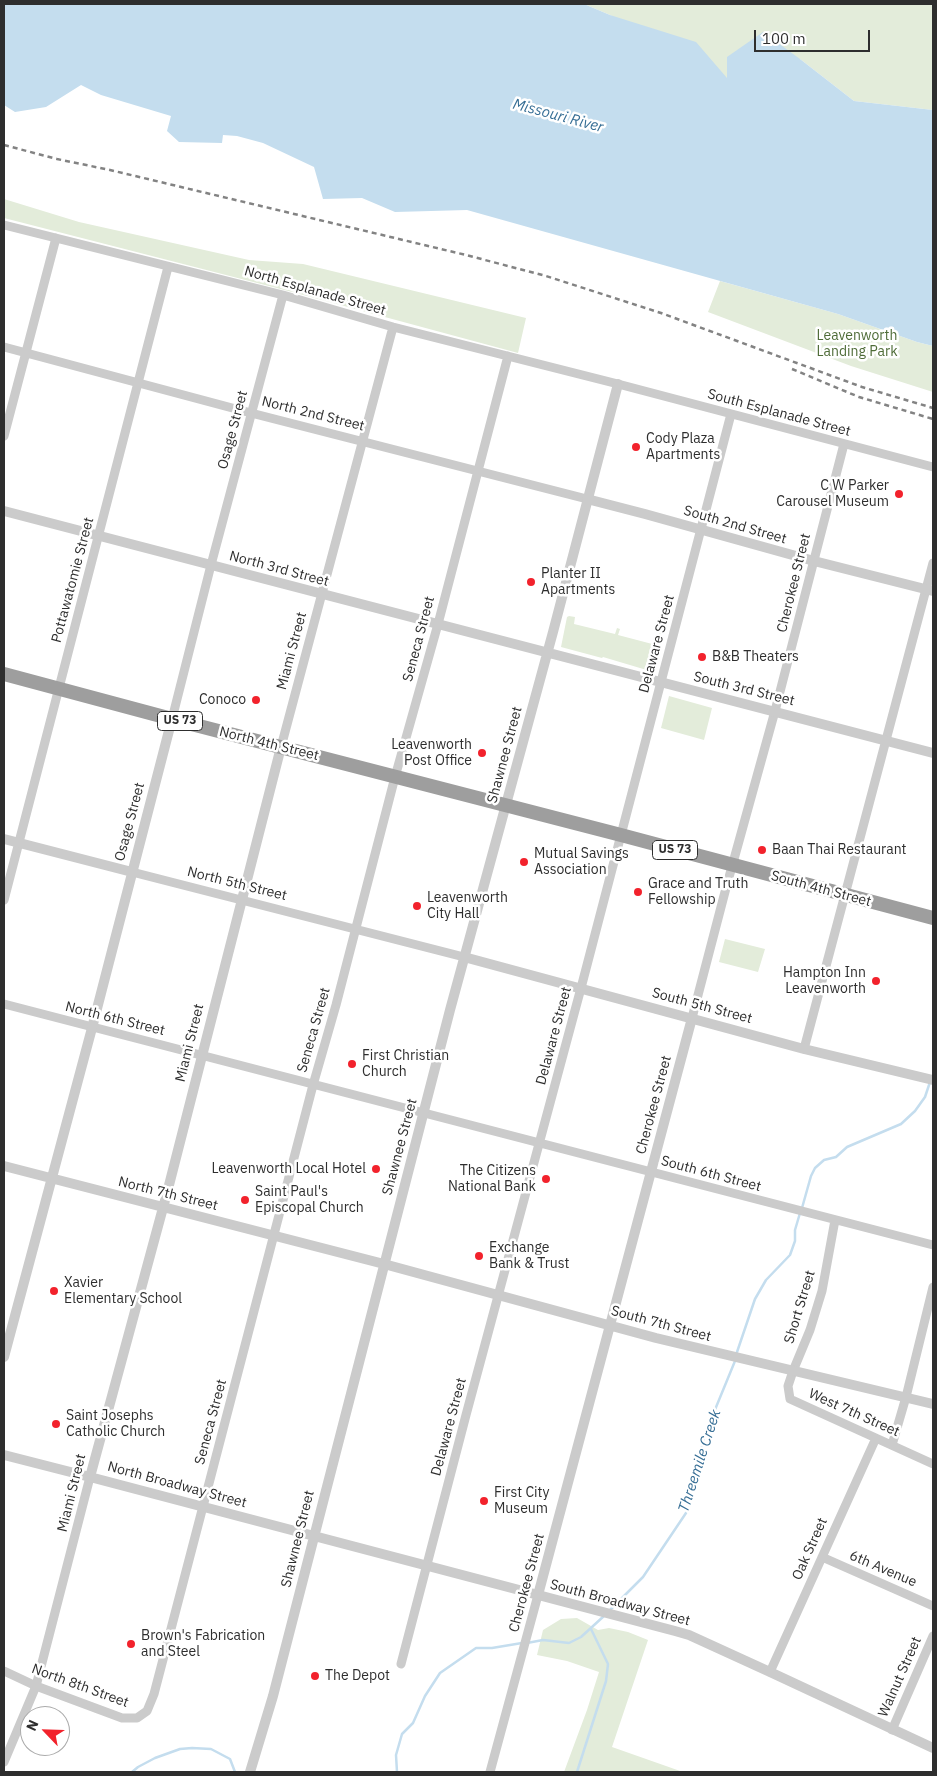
<!DOCTYPE html>
<style>
body{margin:0}
#map{position:relative;width:937px;height:1776px;overflow:hidden;background:#fff;font-family:"IBM Plex Sans",sans-serif}
canvas{display:block}
.frame{position:absolute;inset:0;border:5px solid #2e2e2e;pointer-events:none}
.north{position:absolute;left:20px;top:1706px;width:50px;height:50px;box-sizing:border-box;background:#fff;border:1px solid #ababab;border-radius:50%;rotate:294deg;font-size:14px;font-weight:700;line-height:20px;text-align:center;color:#2e2e2e}
.north::after{content:'';display:block;margin:auto;width:18px;height:22px;background:#f2222c;clip-path:polygon(50% 0,100% 100%,50% 72%,0 100%)}
.scale{position:absolute;left:754px;top:30px;width:116px;height:22px;box-sizing:border-box;border:2px solid #2e2e2e;border-top:0;padding-left:6px;font-size:15px;line-height:18px;white-space:nowrap;color:#2e2e2e;-webkit-text-stroke:4px #fff;paint-order:stroke}
</style>
<div id="map">
<canvas width="937" height="1776"></canvas>
<div class="frame"></div>
<div class="north">N</div>
<div class="scale">100 m</div>
</div>
<script>
const c = document.querySelector('canvas').getContext('2d');
c.lineJoin = 'round';
function fillPath(path, color) { c.fillStyle = color; c.fill(path, 'evenodd'); }
const poly = rows => new Path2D(rows.map(r => 'M' + r).join(''));
function trace(path, color, width, dash) { c.strokeStyle = color; c.lineWidth = width; c.lineCap = dash ? 'butt' : 'round'; c.setLineDash(dash || []); c.stroke(path); }
function write(font, color, halo, rows, align = 'center') {
  c.font = font + ' "IBM Plex Sans",sans-serif'; c.lineWidth = 5; c.setLineDash([]); c.textBaseline = 'middle'; c.strokeStyle = halo; c.fillStyle = color; for (const [text, x, y, turn = 0] of rows) {
    c.save(); c.translate(x, y); c.rotate((+turn || 0) * Math.PI / 180); c.textAlign = isNaN(turn) ? turn : align; if (halo) c.strokeText(text, 0, 0); c.fillText(text, 0, 0); c.restore();
  }
}
fillPath(poly([
 [584,4,933,4,933,110,854,101,800,59,727,79,610,15],
 [4,199,79,222,249,260,303,264,526,318,518,353,296,293,4,218],
 [720,281,838,314,917,342,933,346,933,392,851,366,708,312],
 [569,616,575,617,574,624,615,634,617,628,620,629,618,635,656,645,662,623,657,621,657,619,659,617,665,618,652,666,649,665,648,668,650,671,603,657,602,658,561,647,567,617],
 [669,696,712,708,704,740,661,728],
 [725,939,765,949,758,972,719,962],
 [577,1618,598,1630,609,1628,628,1632,648,1640,612,1747,683,1772,564,1772,587,1710,599,1672,567,1661,537,1655,543,1630,561,1619]
]), '#e3ecda');
fillPath(poly([
 [4,4,584,4,610,15,696,42,727,78,727,57,763,32,800,59,854,101,933,110,933,346,917,342,838,314,467,210,395,212,362,198,323,199,314,167,263,143,237,136,223,135,222,143,179,142,167,131,171,116,101,95,81,85,46,107,15,112,4,105]
]), '#c4ddee');
trace(poly([
 [802,1208,811,1176,815,1168,824,1160,836,1157,847,1147,901,1124,915,1111,925,1097,930,1082],
 [736,1355,755,1299,766,1280,790,1255,795,1241,795,1230,800,1213],
 [610,1610,643,1577,686,1513,705,1434,735,1361],
 [527,1643,543,1640,569,1643,581,1637,604,1616],
 [132,1772,138,1767,155,1758,180,1749,192,1748,211,1749,230,1759,235,1772],
 [397,1772,396,1755,402,1734,413,1723,425,1696,440,1673,476,1648,492,1648,522,1643],
 [577,1772,606,1681,608,1664,591,1629]
]), '#c4ddee', 2.5);
trace(poly([
 [4,225,283,295,393,327,618,384,933,467],
 [4,347,251,413,587,499],
 [4,436,56,238],
 [172,719,211,565,283,295],
 [281,747,393,327],
 [132,872,464,957],
 [4,900,168,267],
 [4,1004,933,1245],
 [692,1018,726,888,775,711,844,444],
 [804,1049,933,563],
 [835,1220,822,1291,810,1330,793,1371,788,1386,790,1399,933,1464],
 [892,1445,906,1397,933,1287],
 [822,1557,933,1606],
 [401,1664,466,1415,581,988,731,414],
 [4,1671,36,1686,122,1718,137,1718,147,1711,154,1694,313,1085,336,1005,395,777,438,624,508,356],
 [770,1672,876,1438],
 [892,1730,933,1636],
 [4,1762,36,1686,90,1477],
 [490,1772,538,1595]
]), '#cbcbcb', 9);
trace(poly([
 [587,499,645,514,814,561,933,591],
 [4,511,933,753],
 [4,839,132,872],
 [464,957,804,1049,933,1080],
 [4,1166,384,1264,656,1338,933,1404],
 [4,1357,92,1028,172,719],
 [4,1455,90,1477,675,1631,689,1635,770,1672,933,1748],
 [90,1477,167,1193,281,747],
 [538,1595,692,1018],
 [250,1772,273,1696,450,1010,553,632,618,384]
]), '#cbcbcb', 10);
trace(poly([
 [4,674,172,719,621,835,933,918]
]), '#9e9e9e', 14);
trace(poly([
 [4,145,57,159,110,170,466,255,546,276,661,313,862,387,933,408],
 [792,369,859,397,933,419]
]), '#838383', 2.5, [5, 4]);
for (const [x, y, r, color] of [
 [636,447,5,"#f2222c"],
 [899,494,5,"#f2222c"],
 [531,582,5,"#f2222c"],
 [702,657,5,"#f2222c"],
 [256,700,5,"#f2222c"],
 [482,753,5,"#f2222c"],
 [762,850,5,"#f2222c"],
 [524,862,5,"#f2222c"],
 [638,892,5,"#f2222c"],
 [417,906,5,"#f2222c"],
 [876,981,5,"#f2222c"],
 [352,1064,5,"#f2222c"],
 [376,1169,5,"#f2222c"],
 [546,1179,5,"#f2222c"],
 [245,1200,5,"#f2222c"],
 [479,1256,5,"#f2222c"],
 [54,1291,5,"#f2222c"],
 [56,1424,5,"#f2222c"],
 [484,1501,5,"#f2222c"],
 [131,1644,5,"#f2222c"],
 [315,1676,5,"#f2222c"]
]) { const dot = new Path2D(); dot.arc(x, y, r, 0, 2 * Math.PI); c.fillStyle = color; c.fill(dot); trace(dot, '#fff', 2); }
for (const [x, y, w] of [
 [180,721,45],
 [675,850,45]
]) { const box = new Path2D(); box.roundRect(x - w / 2, y - 9.5, w, 19, 4); c.fillStyle = '#fff'; c.fill(box); trace(box, '#2e2e2e', 1); }
write('bold 12px', '#2e2e2e', null, [
 ["US 73",180,721],
 ["US 73",675,850]
]);
write('14px', '#2e2e2e', '#fff', [
 ["North Esplanade Street",315,291,16],
 ["South Esplanade Street",779,413,15],
 ["North 2nd Street",313,414,14],
 ["Osage Street",233,430,-75],
 ["South 2nd Street",735,525,16],
 ["North 3rd Street",279,569,15],
 ["Pottawatomie Street",73,580,-75],
 ["Cherokee Street",794,583,-76],
 ["Seneca Street",419,639,-75],
 ["Delaware Street",657,644,-75],
 ["Miami Street",292,651,-75],
 ["South 3rd Street",744,689,14],
 ["North 4th Street",269,744,14],
 ["Shawnee Street",505,755,-75],
 ["Osage Street",130,822,-75],
 ["North 5th Street",237,884,14],
 ["South 4th Street",821,889,15],
 ["South 5th Street",702,1006,15],
 ["North 6th Street",115,1019,14],
 ["Seneca Street",314,1030,-74],
 ["Delaware Street",554,1036,-75],
 ["Miami Street",190,1043,-76],
 ["Cherokee Street",654,1105,-75],
 ["Shawnee Street",400,1147,-75],
 ["South 6th Street",711,1174,15],
 ["North 7th Street",168,1194,14],
 ["Short Street",800,1307,-73],
 ["South 7th Street",661,1324,15],
 ["West 7th Street",854,1413,24],
 ["Seneca Street",211,1422,-75],
 ["Delaware Street",449,1427,-75],
 ["North Broadway Street",177,1485,15],
 ["Miami Street",72,1493,-76],
 ["Shawnee Street",298,1539,-76],
 ["Oak Street",810,1549,-66],
 ["6th Avenue",883,1569,23],
 ["Cherokee Street",527,1583,-75],
 ["South Broadway Street",620,1603,15],
 ["Walnut Street",900,1677,-66],
 ["North 8th Street",80,1686,20]
]);
write('14px', '#4f6c38', '#fff', [
 ["Leavenworth",857,336],
 ["Landing Park",857,352]
]);
write('14px', '#2e2e2e', '#fff', [
 ["Cody Plaza",646,439],
 ["Apartments",646,455],
 ["C W Parker",889,486,"right"],
 ["Carousel Museum",889,502,"right"],
 ["Planter II",541,574],
 ["Apartments",541,590],
 ["B&B Theaters",712,657],
 ["Conoco",246,700,"right"],
 ["Leavenworth",472,745,"right"],
 ["Post Office",472,761,"right"],
 ["Baan Thai Restaurant",772,850],
 ["Mutual Savings",534,854],
 ["Association",534,870],
 ["Grace and Truth",648,884],
 ["Fellowship",648,900],
 ["Leavenworth",427,898],
 ["City Hall",427,914],
 ["Hampton Inn",866,973,"right"],
 ["Leavenworth",866,989,"right"],
 ["First Christian",362,1056],
 ["Church",362,1072],
 ["Leavenworth Local Hotel",366,1169,"right"],
 ["The Citizens",536,1171,"right"],
 ["National Bank",536,1187,"right"],
 ["Saint Paul's",255,1192],
 ["Episcopal Church",255,1208],
 ["Exchange",489,1248],
 ["Bank & Trust",489,1264],
 ["Xavier",64,1283],
 ["Elementary School",64,1299],
 ["Saint Josephs",66,1416],
 ["Catholic Church",66,1432],
 ["First City",494,1493],
 ["Museum",494,1509],
 ["Brown's Fabrication",141,1636],
 ["and Steel",141,1652],
 ["The Depot",325,1676]
], 'left');
write('italic 15px', '#366e95', '#fff', [
 ["Missouri River",558,116,15],
 ["Threemile Creek",700,1461,-72]
]);
</script>
